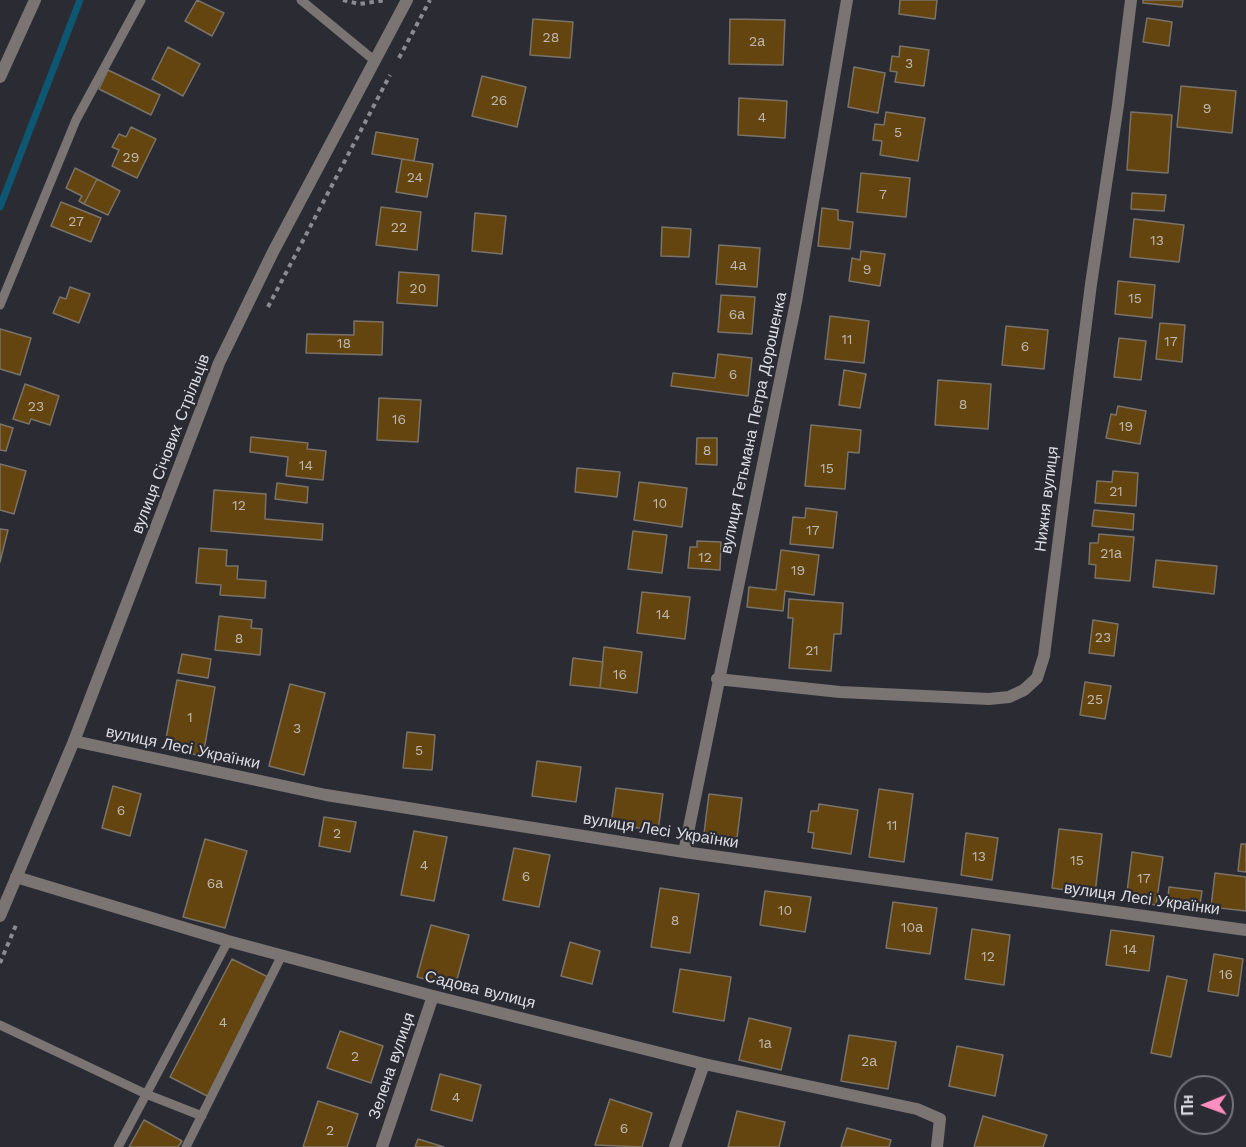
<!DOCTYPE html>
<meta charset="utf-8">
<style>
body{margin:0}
#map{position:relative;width:1246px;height:1147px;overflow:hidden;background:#2b2b34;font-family:"Work Sans",sans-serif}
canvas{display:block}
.north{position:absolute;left:1174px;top:1075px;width:60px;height:60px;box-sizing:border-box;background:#2b2b34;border:2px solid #72737a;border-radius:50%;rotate:269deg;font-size:16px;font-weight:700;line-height:24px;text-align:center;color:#dddee4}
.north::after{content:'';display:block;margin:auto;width:21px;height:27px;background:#fd8ec0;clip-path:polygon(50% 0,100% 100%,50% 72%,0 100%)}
</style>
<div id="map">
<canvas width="1246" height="1147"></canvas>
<div class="north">Пн</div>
</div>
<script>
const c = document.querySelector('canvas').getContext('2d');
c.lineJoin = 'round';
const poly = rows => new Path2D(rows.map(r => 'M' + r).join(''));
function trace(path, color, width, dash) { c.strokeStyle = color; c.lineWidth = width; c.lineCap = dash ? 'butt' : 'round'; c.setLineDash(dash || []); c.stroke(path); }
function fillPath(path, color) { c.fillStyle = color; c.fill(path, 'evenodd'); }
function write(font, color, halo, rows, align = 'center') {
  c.font = font + ' "Work Sans",sans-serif'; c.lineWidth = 4.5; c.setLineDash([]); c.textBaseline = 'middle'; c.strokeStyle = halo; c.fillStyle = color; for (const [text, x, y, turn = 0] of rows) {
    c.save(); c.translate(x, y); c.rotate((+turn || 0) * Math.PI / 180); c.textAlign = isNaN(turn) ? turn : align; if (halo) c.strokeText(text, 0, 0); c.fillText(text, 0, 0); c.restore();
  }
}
trace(poly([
 [0,207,80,0]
]), '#0e5772', 7);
const building = poly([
 [197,0,224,13,212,36,185,21,197,0],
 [900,0,937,0,935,19,899,14,900,0],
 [1143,0,1183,0,1182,7,1143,3,1143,0],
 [1147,18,1172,22,1169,46,1143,42,1147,18],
 [533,19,573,22,570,58,530,55,533,19],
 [730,19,785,20,783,65,729,64,730,19],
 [900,46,929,50,924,86,895,82,897,72,890,71,892,56,899,57,900,46],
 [168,47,200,64,183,96,152,79,168,47],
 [854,67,885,73,878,113,848,107,854,67],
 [108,70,160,95,151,115,99,89,108,70],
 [482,76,526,87,517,127,472,116,482,76],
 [1181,86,1236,91,1232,133,1177,127,1181,86],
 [739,98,787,101,785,138,738,135,739,98],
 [886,112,925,118,918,161,880,155,882,141,873,140,875,124,884,125,886,112],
 [1131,112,1172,115,1168,173,1127,170,1131,112],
 [131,127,156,139,137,178,112,166,119,150,112,147,119,134,126,137,131,127],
 [376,132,418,139,414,161,372,154,376,132],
 [402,159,433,164,427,197,396,192,402,159],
 [75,168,97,179,84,204,79,201,82,196,66,188,75,168],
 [861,173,910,178,906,217,857,212,861,173],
 [97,179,120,191,108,215,84,204,97,179],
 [1132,193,1166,195,1164,211,1131,209,1132,193],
 [61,202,101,218,91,242,51,226,61,202],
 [381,207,421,212,417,250,376,245,381,207],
 [822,208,838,210,838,220,853,222,850,249,818,246,822,208],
 [475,213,506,216,502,254,472,251,475,213],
 [1134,219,1184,225,1179,262,1130,257,1134,219],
 [662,227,691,229,689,257,661,256,662,227],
 [719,245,760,248,757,287,716,284,719,245],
 [861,251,885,254,880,286,849,281,852,258,860,260,861,251],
 [399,272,439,275,437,306,397,303,399,272],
 [1118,281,1155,285,1152,318,1115,314,1118,281],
 [70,287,90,294,79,323,53,313,60,297,66,299,70,287],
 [721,295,755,297,752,334,718,332,721,295],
 [830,316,869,321,864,363,825,359,830,316],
 [354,321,383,322,382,355,306,353,307,334,354,335,354,321],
 [1160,323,1185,325,1182,362,1156,359,1160,323],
 [1006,326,1048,330,1044,369,1002,365,1006,326],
 [0,329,31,338,20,375,0,369,0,329],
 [1119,338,1146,341,1141,380,1114,377,1119,338],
 [718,354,752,358,748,396,671,386,673,373,715,378,718,354],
 [844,370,866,374,860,408,839,405,844,370],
 [938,380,991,384,988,429,935,425,938,380],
 [25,384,59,396,50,425,31,419,29,424,13,419,25,384],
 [379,398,421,400,418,442,377,440,379,398],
 [1118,406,1146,411,1140,444,1106,438,1111,414,1116,415,1118,406],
 [0,424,13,428,6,451,0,450,0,424],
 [811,425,861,430,859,453,848,452,845,489,805,486,811,425],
 [251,437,308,443,307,449,326,451,323,480,286,476,288,457,250,452,251,437],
 [697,438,717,438,717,465,696,464,697,438],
 [0,464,26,471,14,514,0,510,0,464],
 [577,468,620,472,617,497,575,492,577,468],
 [1113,471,1138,473,1136,506,1095,503,1097,481,1112,482,1113,471],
 [639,482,687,488,682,527,634,520,639,482],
 [277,483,308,487,307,503,275,499,277,483],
 [214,490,266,494,265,519,323,524,322,540,211,531,214,490],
 [806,508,837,512,833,548,790,544,793,517,805,518,806,508],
 [1094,510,1134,514,1133,530,1092,526,1094,510],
 [0,529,8,530,0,562,0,529],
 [633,531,667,535,662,573,628,569,633,531],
 [1099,534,1134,537,1130,581,1095,578,1096,565,1089,564,1090,543,1098,543,1099,534],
 [697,541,721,542,720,570,688,568,690,547,697,547,697,541],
 [199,548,227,550,226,566,238,566,237,579,266,581,265,598,220,595,221,585,196,583,199,548],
 [781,550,819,555,814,595,785,591,783,611,747,607,749,587,776,590,781,550],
 [1156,560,1217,566,1214,594,1153,587,1156,560],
 [642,592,690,597,685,639,637,633,642,592],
 [789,599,843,603,841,634,834,634,831,671,789,668,793,618,788,618,789,599],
 [219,616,252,620,251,628,262,629,260,655,215,650,219,616],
 [1093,620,1118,624,1114,656,1089,653,1093,620],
 [604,647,642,652,637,693,600,688,604,647],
 [182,654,211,659,208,678,178,673,182,654],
 [573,658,603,662,600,688,570,685,573,658],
 [177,680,215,687,203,756,164,749,177,680],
 [1085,682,1111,686,1105,719,1080,715,1085,682],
 [290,684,325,693,304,775,269,766,290,684],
 [407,732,435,735,432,770,403,768,407,732],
 [537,761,581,767,576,802,532,796,537,761],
 [113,786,141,794,130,836,102,828,113,786],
 [616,788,663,794,658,831,611,824,616,788],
 [879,789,913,794,904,862,869,857,879,789],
 [709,794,742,798,737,838,704,833,709,794],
 [819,804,858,810,851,854,812,848,814,833,808,832,811,811,818,811,819,804],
 [324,817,356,822,350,852,319,846,324,817],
 [1059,829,1102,834,1095,894,1052,888,1059,829],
 [414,831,447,837,434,901,401,895,414,831],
 [966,833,998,838,992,880,961,875,966,833],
 [205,839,247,851,225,928,183,917,205,839],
 [1241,844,1246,844,1246,872,1238,871,1241,844],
 [514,848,550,855,539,907,503,900,514,848],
 [1132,852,1163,857,1156,905,1126,900,1132,852],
 [1215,873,1246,877,1246,911,1211,907,1215,873],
 [1169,887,1202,891,1199,911,1167,907,1169,887],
 [660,888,699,894,690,953,651,947,660,888],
 [765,891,811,897,805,932,760,925,765,891],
 [893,902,937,908,930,954,886,948,893,902],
 [431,925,469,935,455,987,417,977,431,925],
 [972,929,1010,935,1004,985,965,979,972,929],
 [1111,930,1154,936,1149,971,1106,965,1111,930],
 [570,942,600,951,592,984,561,976,570,942],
 [1214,954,1243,959,1238,996,1208,991,1214,954],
 [232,959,270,978,209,1097,170,1077,232,959],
 [680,969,731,977,724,1021,673,1012,680,969],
 [1167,976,1187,980,1171,1057,1151,1053,1167,976],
 [749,1018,791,1028,781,1070,739,1060,749,1018],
 [340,1031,383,1046,371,1083,327,1068,340,1031],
 [849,1035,896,1042,888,1089,841,1081,849,1035],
 [957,1046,1003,1055,995,1096,949,1086,957,1046],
 [440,1074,481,1085,472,1121,431,1110,440,1074],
 [610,1099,652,1113,642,1147,595,1145,610,1099],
 [318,1101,358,1114,347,1147,303,1147,318,1101],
 [737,1111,785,1122,779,1147,728,1147,737,1111],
 [983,1116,1047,1135,1043,1147,974,1147,983,1116],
 [144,1120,182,1141,178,1147,129,1147,144,1120],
 [847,1128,891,1140,889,1147,841,1147,847,1128],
 [418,1139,444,1147,415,1147,418,1139]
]);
fillPath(building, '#65450f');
trace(building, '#7a736a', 1.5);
trace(poly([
 [343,0,359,4,387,0],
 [399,58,430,0],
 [268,307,390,75],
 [0,963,16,925]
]), '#8b8c93', 4, [4.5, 4.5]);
trace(poly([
 [301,0,375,61],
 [0,305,76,120,141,0],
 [0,1025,146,1094,202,1116],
 [118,1147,228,941],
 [186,1147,282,955]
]), '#7a7473', 9);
trace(poly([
 [0,77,35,0],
 [717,679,840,692,989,699,1009,697,1024,690,1037,678,1044,656,1091,284,1118,105,1131,0],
 [74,741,326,795,684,852,1246,930],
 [684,852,796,302,847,0],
 [16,877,228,941,433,996,704,1064,917,1109,940,1119,937,1147],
 [382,1147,433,996],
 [675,1147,704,1064]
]), '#7a7473', 12);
trace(poly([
 [0,916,74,741,219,363,273,252,407,0]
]), '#7a7473', 12);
write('14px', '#bfb8af', null, [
 ["28",551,38],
 ["2а",757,42],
 ["3",909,64],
 ["26",499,101],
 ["9",1207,109],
 ["4",762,118],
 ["5",898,133],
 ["29",131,158],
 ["24",415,178],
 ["7",883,195],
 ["27",76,222],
 ["22",399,228],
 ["13",1157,241],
 ["4а",738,266],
 ["9",867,270],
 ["20",418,289],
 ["15",1135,299],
 ["6а",737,315],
 ["11",847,340],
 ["17",1171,342],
 ["18",344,344],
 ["6",1025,347],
 ["6",733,375],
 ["8",963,405],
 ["23",36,407],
 ["16",399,420],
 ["19",1126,427],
 ["8",707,451],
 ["14",306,466],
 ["15",827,469],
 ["21",1116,492],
 ["10",660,504],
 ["12",239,506],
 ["17",813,531],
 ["21а",1111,554],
 ["12",705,558],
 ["19",798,571],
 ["14",663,615],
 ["23",1103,638],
 ["8",239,639],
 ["21",812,651],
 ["16",620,675],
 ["25",1095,700],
 ["1",190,718],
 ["3",297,729],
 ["5",419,751],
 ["6",121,811],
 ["11",892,826],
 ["2",337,834],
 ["13",979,857],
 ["15",1077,861],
 ["4",424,866],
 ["6",526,877],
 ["17",1144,879],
 ["6а",215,884],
 ["10",785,911],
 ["8",675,921],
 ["10а",912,928],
 ["14",1130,950],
 ["12",988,957],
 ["16",1226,975],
 ["4",223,1023],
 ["1а",765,1044],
 ["2",355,1057],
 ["2а",869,1062],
 ["4",456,1098],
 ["6",624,1129],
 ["2",330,1131]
]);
write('16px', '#dddee4', '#2b2b34', [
 ["вулиця Гетьмана Петра Дорошенка",754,423,-78],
 ["вулиця Січових Стрільців",171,444,-69],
 ["Нижня вулиця",1047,499,-83],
 ["вулиця Лесі Українки",183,748,12],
 ["вулиця Лесі Українки",661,831,9],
 ["вулиця Лесі Українки",1142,899,8],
 ["Садова вулиця",480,990,14],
 ["Зелена вулиця",392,1066,-71]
]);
</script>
